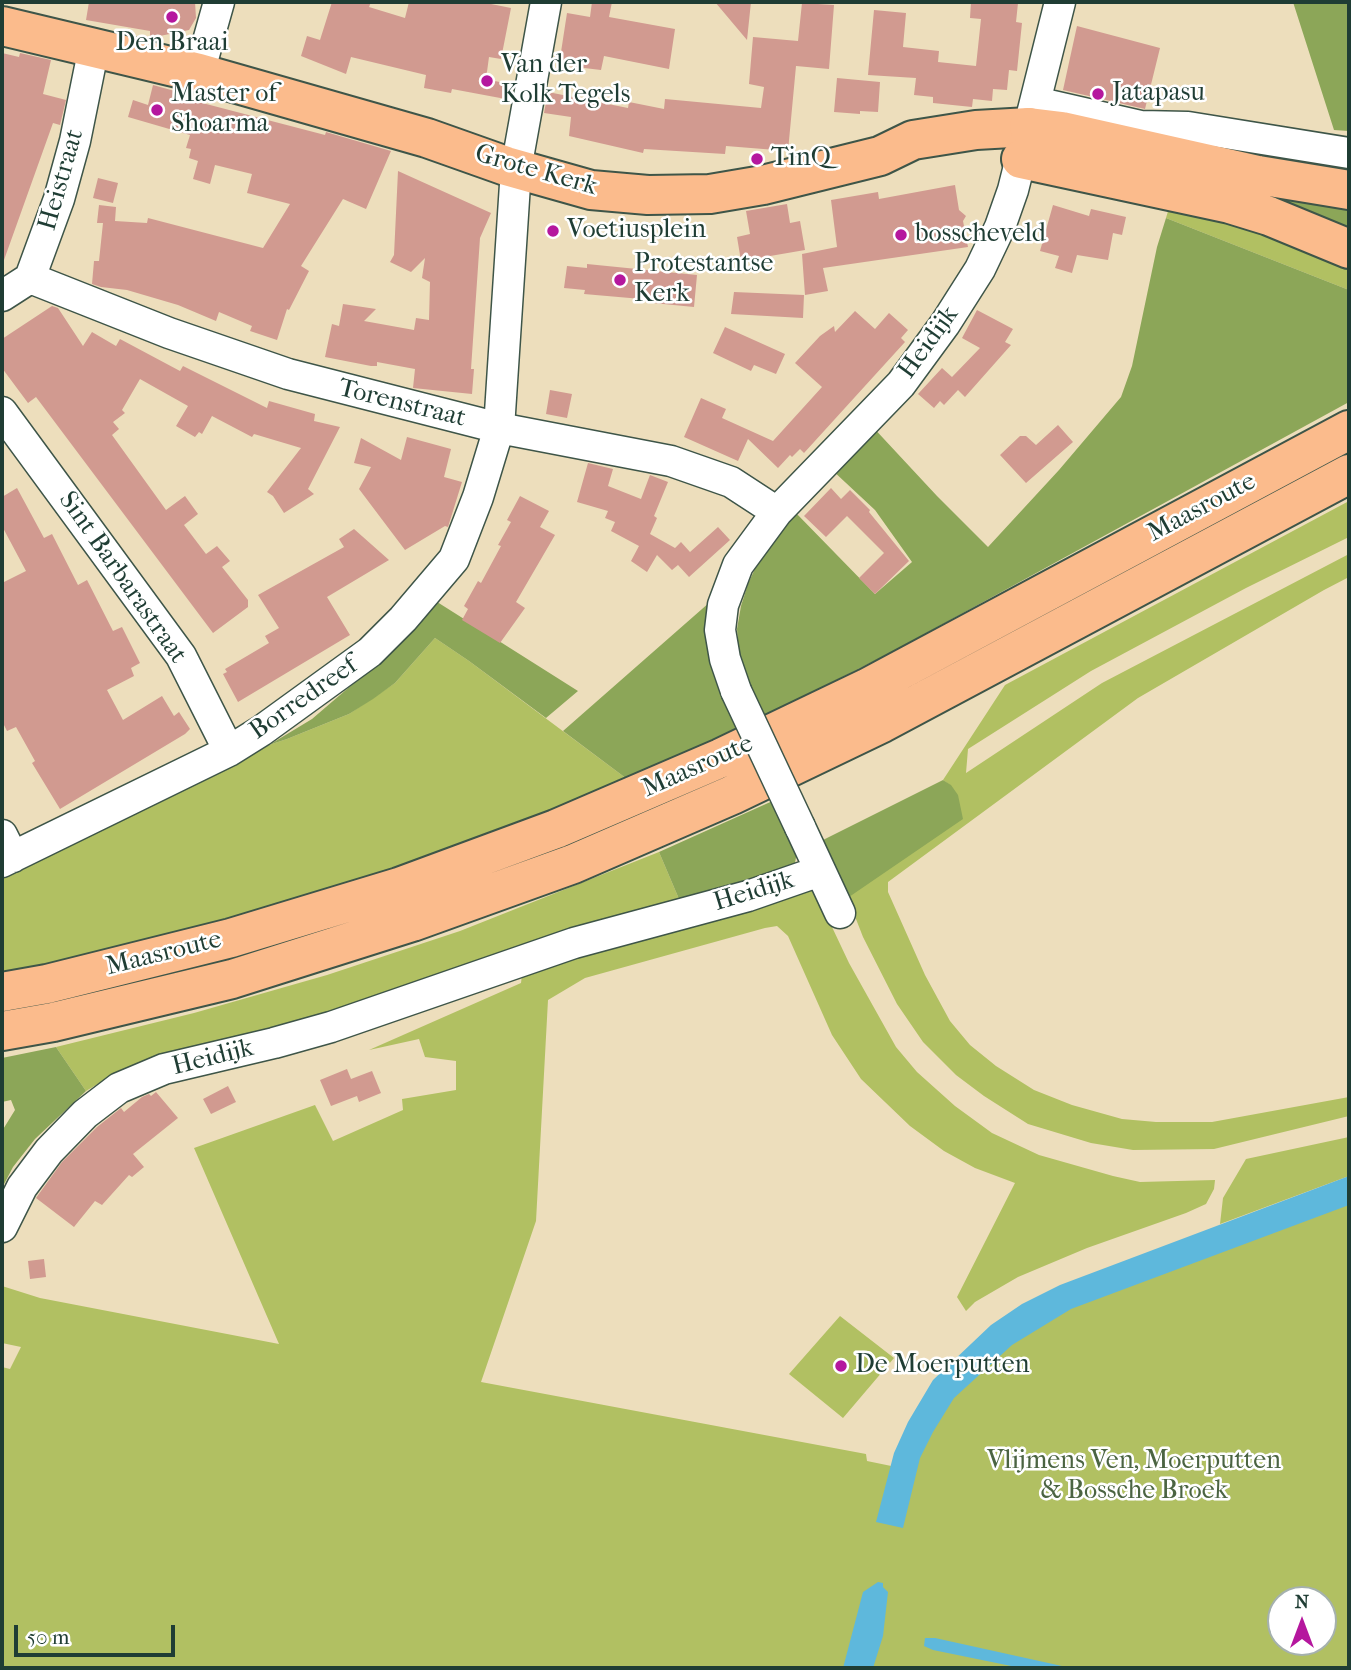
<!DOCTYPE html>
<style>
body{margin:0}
#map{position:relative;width:1351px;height:1670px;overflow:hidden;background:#eddebc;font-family:"IM FELL French Canon",serif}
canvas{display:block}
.frame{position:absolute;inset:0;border:4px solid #1f3d34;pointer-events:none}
.north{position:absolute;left:1267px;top:1586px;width:70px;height:70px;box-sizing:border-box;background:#fff;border:2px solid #a5b1ae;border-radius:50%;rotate:0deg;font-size:19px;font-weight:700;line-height:28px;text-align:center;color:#1f3d34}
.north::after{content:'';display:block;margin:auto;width:24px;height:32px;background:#b5179e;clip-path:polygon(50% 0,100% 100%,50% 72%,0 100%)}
.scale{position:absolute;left:14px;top:1625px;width:161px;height:32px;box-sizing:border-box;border:4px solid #1f3d34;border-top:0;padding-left:9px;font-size:21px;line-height:24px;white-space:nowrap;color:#1f3d34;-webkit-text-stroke:5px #fff;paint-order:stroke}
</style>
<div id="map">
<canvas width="1351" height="1670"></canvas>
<div class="frame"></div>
<div class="north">N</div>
<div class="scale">50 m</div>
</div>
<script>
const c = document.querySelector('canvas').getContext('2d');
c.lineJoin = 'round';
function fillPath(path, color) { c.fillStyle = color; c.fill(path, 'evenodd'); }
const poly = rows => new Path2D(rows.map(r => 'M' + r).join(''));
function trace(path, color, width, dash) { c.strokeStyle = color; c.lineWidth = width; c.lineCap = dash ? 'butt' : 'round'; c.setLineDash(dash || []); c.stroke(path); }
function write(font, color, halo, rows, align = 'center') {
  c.font = font + ' "IM FELL French Canon",serif'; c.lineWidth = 5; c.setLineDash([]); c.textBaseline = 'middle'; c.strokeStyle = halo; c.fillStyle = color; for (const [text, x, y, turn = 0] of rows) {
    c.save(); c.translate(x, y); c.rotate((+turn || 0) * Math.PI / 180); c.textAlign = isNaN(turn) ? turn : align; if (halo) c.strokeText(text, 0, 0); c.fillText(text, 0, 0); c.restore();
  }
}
fillPath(poly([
 [1171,201,1349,263,1349,290,1166,218],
 [1349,501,1349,537,1246,588,1091,671,968,749,966,773,1102,683,1349,554,1349,577,1324,590,1138,698,888,882,888,892,925,975,950,1021,970,1045,996,1066,1034,1090,1072,1105,1122,1119,1156,1122,1212,1122,1349,1097,1349,1116,1214,1149,1133,1150,1091,1143,1028,1124,984,1096,956,1075,923,1042,897,1004,863,937,847,896,950,785,943,780,1005,685],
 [435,638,469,661,627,779,490,834,353,883,216,922,80,957,2,974,2,872,174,793,269,745,287,739,349,714,395,683],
 [659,852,679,899,606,920,344,1010,146,1061,116,1073,86,1091,56,1047,194,1013,327,975,460,931],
 [806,885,815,891,849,963,896,1047,917,1072,955,1106,992,1133,1039,1155,1113,1176,1140,1182,1215,1180,1214,1189,1206,1204,1186,1213,1087,1248,1018,1277,975,1302,966,1311,957,1297,1015,1183,975,1168,944,1151,910,1126,861,1079,832,1035,788,936,777,926,765,928,585,978,548,1000,536,1221,481,1382,866,1454,867,1461,901,1468,994,1341,1349,1190,1349,1668,2,1668,2,1367,10,1369,21,1347,2,1343,2,1286,40,1298,279,1344,194,1148,315,1105,333,1141,403,1110,402,1099,456,1090,456,1061,425,1057,419,1039,369,1050,521,983,523,967],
 [1281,1600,1323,1600,1323,1642,1281,1642],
 [1349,1137,1349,1176,1220,1224,1223,1198,1246,1159],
 [840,1316,894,1358,843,1418,789,1374]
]), '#b1c062');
fillPath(poly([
 [1293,2,1349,2,1349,131,1334,130],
 [1288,187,1349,195,1349,230,1282,209],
 [1166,218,1349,290,1349,402,888,654,763,717,739,656,737,629,741,606,748,584,758,562,795,512,875,594,912,562,875,510,831,469,870,424,937,496,988,547,1059,470,1121,397,1132,366,1157,247],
 [434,600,578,691,546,718,469,661,435,638,395,683,373,699,349,714,287,739,269,745,312,719,368,671],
 [710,602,743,726,627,779,563,731],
 [943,780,951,785,958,795,963,819,849,897,813,845],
 [777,799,798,846,795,863,785,871,679,899,659,852],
 [56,1047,86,1091,35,1139,13,1167,2,1188,2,1131,15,1110,11,1100,2,1102,2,1058]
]), '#8ca658');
fillPath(poly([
 [1349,1176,1349,1205,1071,1309,1012,1345,954,1398,933,1432,920,1458,903,1528,876,1522,894,1453,908,1422,933,1380,991,1325,1022,1304,1060,1285],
 [878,1582,883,1583,883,1587,888,1592,883,1636,873,1668,843,1668,863,1592],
 [925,1638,935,1638,1071,1668,1021,1668,933,1650,924,1646]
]), '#5eb8dc');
fillPath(poly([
 [89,2,195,2,196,18,189,30,150,38,150,31,86,20],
 [332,2,371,2,369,7,405,18,409,2,481,2,511,8,501,59,489,57,486,79,513,85,511,100,452,89,451,93,424,88,426,75,351,57,346,74,301,56,307,36,320,40],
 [592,2,612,2,609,17,675,29,669,69,604,56,601,70,559,65,567,13,590,17],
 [715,2,751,2,747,40],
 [971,2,1018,3,1016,22,1022,23,1017,71,1009,70,1007,90,993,89,992,101,973,99,972,107,933,103,933,97,914,95,916,78,868,75,874,10,906,13,903,47,939,51,938,62,976,66,981,19,970,18],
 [802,3,834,5,829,69,796,66,788,151,726,146,725,154,644,149,643,153,569,136,571,117,544,113,548,92,628,108,629,102,664,109,665,99,761,108,764,87,749,84,753,37,798,41],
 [1077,26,1160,48,1145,109,1063,90],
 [2,53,19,57,20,53,51,60,43,94,66,100,60,125,53,123,4,260,2,260],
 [837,78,880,82,878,112,860,111,860,114,834,112],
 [153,85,182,93,188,96,187,99,325,135,326,132,391,151,366,209,343,199,301,266,309,271,289,310,287,309,277,340,250,331,252,326,219,312,216,321,178,305,127,290,101,287,92,284,94,261,99,261,103,223,97,223,99,205,116,207,115,221,147,223,148,218,263,248,290,204,247,193,252,174,215,165,210,184,193,179,198,161,189,158,191,149,186,148,190,135,128,117,133,100,148,105],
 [398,171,491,213,480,238,471,369,474,369,472,394,413,388,415,369,377,362,377,366,371,366,325,357,332,324,339,326,343,304,376,309,364,321,414,330,416,318,429,320,430,282,422,278,425,258,411,272,390,262,394,255],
 [98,178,118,183,113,203,93,198],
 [955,185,959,210,966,216,963,221,968,247,823,268,828,291,805,295,802,254,837,247,831,200,878,192,879,199],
 [787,204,790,223,800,221,805,250,741,261,737,237,750,234,746,211],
 [1053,205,1089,216,1091,209,1126,217,1122,235,1113,233,1108,260,1077,255,1072,273,1055,268,1059,256,1040,251],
 [587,264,697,275,694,307,653,303,653,300,584,294,585,290,564,288,567,266,587,268],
 [734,292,804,295,803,318,731,314],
 [52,306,58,308,83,346,92,332,116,346,120,339,180,371,183,366,267,408,269,401,315,414,314,421,340,427,308,489,314,494,284,513,273,496,267,492,301,448,254,434,252,437,212,416,202,434,199,432,195,437,176,426,188,406,140,379,122,410,125,413,113,422,119,429,112,435,166,510,185,496,198,514,184,525,206,554,217,546,230,561,222,567,248,600,248,607,213,633,36,397,28,403,2,368,2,339],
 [977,310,1013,329,1005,342,1011,345,965,397,958,390,944,405,940,401,934,408,918,394,942,368,952,377,980,348,962,338],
 [855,311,875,329,889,313,908,330,901,338,905,342,804,453,800,449,792,457,790,455,778,468,748,439,738,461,684,437,701,398,726,409,722,418,773,441,822,387,795,363,820,336,834,326,835,332],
 [725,327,785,354,776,374,754,365,751,371,713,353],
 [550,390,572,394,567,418,546,414],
 [1058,425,1073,442,1026,483,1000,455,1020,436,1026,436,1036,445],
 [407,437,451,449,444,477,462,482,448,527,445,526,405,550,359,489,371,467,354,463,361,438,401,460],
 [588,463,613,469,608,486,641,499,650,475,668,482,654,516,657,518,650,534,675,548,681,542,690,552,718,527,730,540,689,577,678,565,672,570,657,555,647,572,631,561,639,546,611,531,615,522,605,518,608,511,577,502],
 [17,488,44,538,52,534,78,585,87,580,113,631,122,627,140,663,131,668,134,676,107,690,123,720,162,696,174,716,179,712,190,729,185,734,60,809,32,763,35,761,16,727,7,731,2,721,2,583,26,571,2,526,2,497],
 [831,488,841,499,850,490,870,510,869,512,909,561,875,594,859,578,884,553,847,516,826,537,804,516],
 [520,496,549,511,540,527,555,535,516,602,525,608,500,643,462,620,468,609,464,606,478,581,481,583,501,546,498,545,511,522,507,520],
 [354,529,389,560,327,597,350,635,238,702,223,674,227,672,225,669,269,643,265,636,279,628,258,595,344,547,339,539],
 [347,1069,351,1079,372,1071,381,1093,359,1102,357,1096,331,1106,320,1080],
 [228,1086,236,1102,211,1114,203,1099],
 [156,1092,178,1118,133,1154,144,1167,132,1177,129,1175,102,1205,95,1201,74,1227,36,1198,62,1162,97,1127,121,1108,124,1112,142,1097,149,1094,151,1096],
 [44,1259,46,1277,30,1279,28,1261]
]), '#d19a90');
const minor = poly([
 [199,73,219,2],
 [1036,102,1141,126,1188,127,1349,153],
 [30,278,169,333,288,374,499,428,671,461,731,482,777,512],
 [2,296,30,278,59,199,75,141,94,47],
 [2,412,181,656,229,751],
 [736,691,725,659,720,630,723,605,738,565,777,512,901,384,945,324,980,269,1000,227,1013,190,1060,2],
 [800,827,840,913],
 [2,835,13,857],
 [2,862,229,751,261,731,370,652,403,619,454,559,478,497,499,428,516,169,546,2],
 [2,1227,22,1187,49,1151,85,1114,119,1088,164,1069,274,1043,331,1027,574,943,748,896,820,871]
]);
const major = poly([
 [2,26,199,73,427,138,506,166,591,190,648,195,710,194,763,185,880,156,913,140,976,130,1029,127]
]);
const highway = poly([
 [1029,127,1062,131,1258,175,1349,190],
 [1021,159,1230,204,1269,216,1349,249],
 [2,992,47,984,231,938,399,887,556,829,721,758,867,688,1349,430],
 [2,1031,53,1022,232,979,412,922,573,864,732,795,882,723,1349,474]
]);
trace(minor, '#3e5548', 33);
trace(major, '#3e5548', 42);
trace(highway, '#3e5548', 42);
trace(minor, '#fff', 30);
trace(major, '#fbbb8c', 38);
trace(highway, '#fbbb8c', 38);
const minorBridge = poly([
 [736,691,800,827]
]);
trace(minorBridge, '#3e5548', 33, []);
trace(minorBridge, '#fff', 30);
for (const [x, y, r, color] of [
 [172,17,7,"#b5179e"],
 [487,81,7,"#b5179e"],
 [1098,94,7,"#b5179e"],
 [157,110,7,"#b5179e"],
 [757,159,7,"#b5179e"],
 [553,231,7,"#b5179e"],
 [901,235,7,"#b5179e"],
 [620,280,7,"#b5179e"],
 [841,1366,7,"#b5179e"]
]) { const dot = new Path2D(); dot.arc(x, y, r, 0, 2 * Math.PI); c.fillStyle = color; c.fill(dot); trace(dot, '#fff', 2.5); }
write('26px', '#1f3d34', '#fff', [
 ["Den Braai",172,44,"center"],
 ["Van der",501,66],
 ["Kolk Tegels",501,96],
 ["Jatapasu",1112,94],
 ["Master of",171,95],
 ["Shoarma",171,125],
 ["TinQ",771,159],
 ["Voetiusplein",567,231],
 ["bosscheveld",915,235],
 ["Protestantse",634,265],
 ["Kerk",634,295],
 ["De Moerputten",855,1366]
], 'left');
write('26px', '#1f3d34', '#fff', [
 ["Grote Kerk",536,171,16],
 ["Heistraat",62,180,-74],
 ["Heidijk",929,343,-54],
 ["Torenstraat",402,404,14],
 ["Maasroute",1202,508,-28],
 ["Sint Barbarastraat",122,578,55],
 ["Borredreef",304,699,-35],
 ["Maasroute",698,767,-24],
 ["Heidijk",754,892,-17],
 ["Maasroute",164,954,-14],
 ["Heidijk",213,1058,-14]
]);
write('26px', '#4b6442', '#fff', [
 ["Vlijmens Ven, Moerputten",1134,1462],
 ["& Bossche Broek",1134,1492]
]);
</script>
